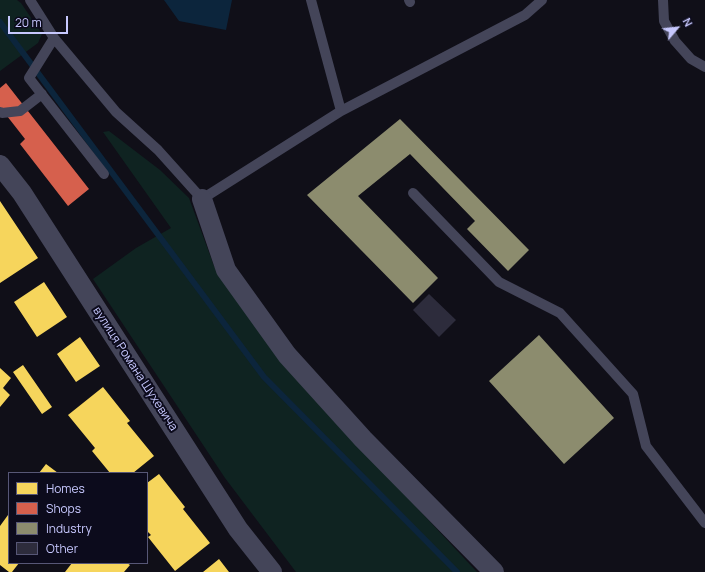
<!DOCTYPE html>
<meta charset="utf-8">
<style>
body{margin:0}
#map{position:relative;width:705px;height:572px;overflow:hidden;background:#100f18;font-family:Manrope,sans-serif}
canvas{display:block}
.legend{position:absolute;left:8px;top:472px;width:140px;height:92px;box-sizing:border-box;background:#0c0b1c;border:1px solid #575776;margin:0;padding:5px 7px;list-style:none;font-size:12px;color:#c7c8fe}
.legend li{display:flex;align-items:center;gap:8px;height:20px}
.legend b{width:20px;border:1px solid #575776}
.north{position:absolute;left:657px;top:8px;width:40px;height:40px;-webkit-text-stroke:3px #0c0b1c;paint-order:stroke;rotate:62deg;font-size:11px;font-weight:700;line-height:16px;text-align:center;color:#c7c8fe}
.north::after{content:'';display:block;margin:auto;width:14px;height:18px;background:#c7c8fe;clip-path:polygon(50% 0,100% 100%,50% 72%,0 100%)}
.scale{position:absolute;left:8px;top:16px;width:60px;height:18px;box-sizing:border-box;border:2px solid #c7c8fe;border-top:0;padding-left:5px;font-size:12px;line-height:14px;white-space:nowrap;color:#c7c8fe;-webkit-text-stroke:3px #0c0b1c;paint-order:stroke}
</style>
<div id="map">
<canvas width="705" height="572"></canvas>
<ul class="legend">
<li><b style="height:11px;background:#f6d55c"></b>Homes</li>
<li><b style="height:11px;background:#d6604d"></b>Shops</li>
<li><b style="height:11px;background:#8c8c6e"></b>Industry</li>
<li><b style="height:11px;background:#2d2c3c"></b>Other</li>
</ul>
<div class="north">N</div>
<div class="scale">20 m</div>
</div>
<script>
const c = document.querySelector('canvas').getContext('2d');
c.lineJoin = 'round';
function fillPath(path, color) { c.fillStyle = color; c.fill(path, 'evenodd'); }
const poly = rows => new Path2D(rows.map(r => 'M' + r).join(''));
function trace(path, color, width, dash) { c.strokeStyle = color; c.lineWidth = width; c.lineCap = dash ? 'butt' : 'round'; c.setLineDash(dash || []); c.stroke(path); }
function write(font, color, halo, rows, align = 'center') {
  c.font = font + ' Manrope,sans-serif'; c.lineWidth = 4; c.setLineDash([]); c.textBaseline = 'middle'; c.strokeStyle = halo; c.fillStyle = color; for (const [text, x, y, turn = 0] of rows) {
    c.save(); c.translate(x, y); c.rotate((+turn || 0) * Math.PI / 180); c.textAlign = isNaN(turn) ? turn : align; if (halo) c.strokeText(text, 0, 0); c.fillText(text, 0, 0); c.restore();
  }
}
fillPath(poly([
 [0,0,17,0,21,3,42,34,38,43,0,71],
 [109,131,160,170,189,198,214,266,280,361,477,572,296,572,225,478,93,279,136,248,171,228,103,132]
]), '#0f2321');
fillPath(poly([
 [164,0,232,0,226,30,179,21]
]), '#0c253c');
fillPath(poly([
 [0,201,38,258,0,283],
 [44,282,67,317,37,337,14,302],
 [80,337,100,366,76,382,57,354],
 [23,365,52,407,42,414,13,372],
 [0,368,11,378,3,388,10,395,0,407],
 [103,387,130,421,127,423,154,456,133,473,110,473,92,451,95,448,68,415],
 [46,464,58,473,39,473],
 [159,474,185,507,183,509,210,543,175,571,148,537,151,535,147,531,147,483],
 [8,515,9,516,9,563,19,563,12,572,9,572,0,565,0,526],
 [219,559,229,572,203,572],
 [72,563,127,563,130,565,124,572,65,572]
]), '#f6d55c');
fillPath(poly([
 [6,83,89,189,68,206,20,144,25,139,0,107,0,88]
]), '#d6604d');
fillPath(poly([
 [400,119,529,250,508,271,467,229,475,221,410,154,358,196,438,278,413,303,307,195],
 [539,335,614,418,564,464,489,381]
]), '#8c8c6e');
trace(poly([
 [0,22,264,377,457,572]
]), '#0c253c', 6);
fillPath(poly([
 [429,294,456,320,439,337,413,310]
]), '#2d2c3c');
trace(poly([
 [30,0,54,38,116,112,158,150,202,199,341,111,525,15,542,0],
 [311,0,341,111],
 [409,0,410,2],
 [663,0,664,21,675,41,691,59,705,67],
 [29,78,104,174],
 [29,78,54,38],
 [0,112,2,113,20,111,42,94],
 [413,193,499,282,560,313,633,394,646,446,705,523]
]), '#444559', 10);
trace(poly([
 [0,165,22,193,238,529,272,572],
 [202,199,226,270,287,355,363,439,494,572]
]), '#444559', 20);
write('12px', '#c7c8fe', '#0c0b1c', [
 ["вулиця Романа Шухевича",135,369,57]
]);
</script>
